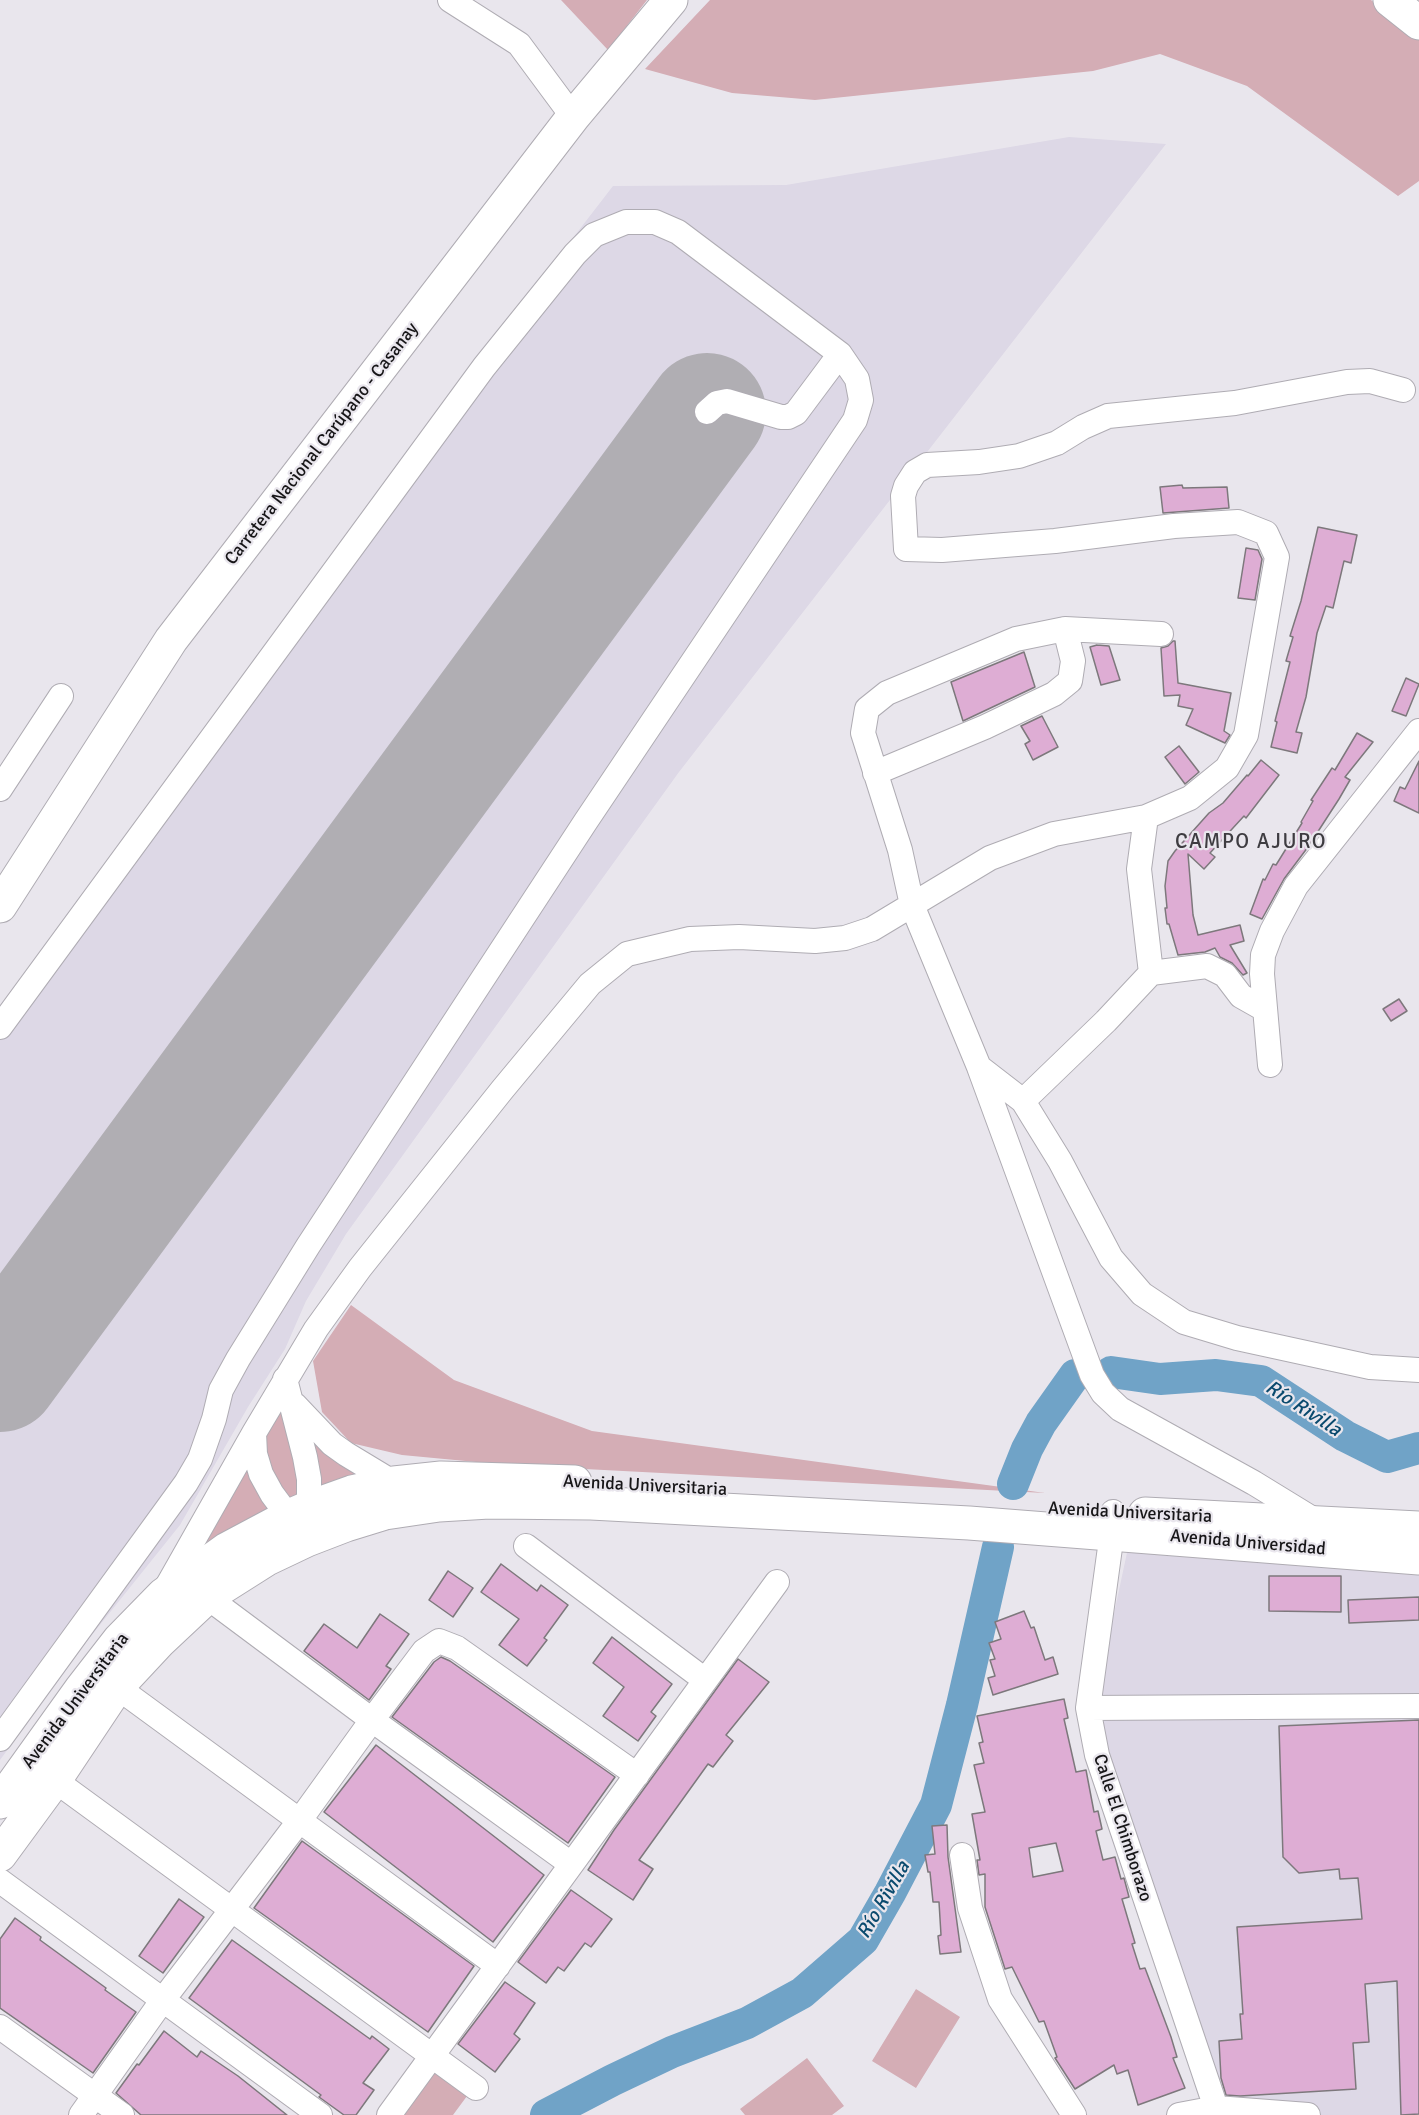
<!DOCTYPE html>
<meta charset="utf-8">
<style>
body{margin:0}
canvas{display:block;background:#e9e6ed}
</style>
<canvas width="1419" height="2115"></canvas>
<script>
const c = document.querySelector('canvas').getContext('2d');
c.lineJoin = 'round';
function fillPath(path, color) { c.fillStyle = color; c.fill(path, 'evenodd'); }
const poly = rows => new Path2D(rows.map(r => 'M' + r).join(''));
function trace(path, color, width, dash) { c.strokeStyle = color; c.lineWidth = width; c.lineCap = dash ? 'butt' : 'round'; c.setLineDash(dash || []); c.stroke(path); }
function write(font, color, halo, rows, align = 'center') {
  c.font = font + ' Signika,sans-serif'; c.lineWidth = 4.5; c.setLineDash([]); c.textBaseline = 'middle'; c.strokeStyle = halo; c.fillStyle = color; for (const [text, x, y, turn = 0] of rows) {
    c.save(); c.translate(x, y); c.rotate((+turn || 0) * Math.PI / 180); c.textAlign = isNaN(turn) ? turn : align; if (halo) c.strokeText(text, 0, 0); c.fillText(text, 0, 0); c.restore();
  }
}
fillPath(poly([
 [1069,137,1166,144,679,772,346,1234,306,1301,285,1349,248,1407,180,1525,87,1641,0,1760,0,1015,491,344,613,186,786,185],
 [1128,1548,1419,1570,1419,2115,1230,2115,1100,1731,1106,1651]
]), '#ddd8e6');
fillPath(poly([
 [561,0,647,0,608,50],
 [710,0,1371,0,1419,39,1419,181,1398,196,1247,86,1160,54,1093,71,815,100,732,93,645,69],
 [351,1305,454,1380,592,1431,1045,1493,508,1465,402,1455,351,1443,322,1412,313,1361],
 [289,1399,394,1483,163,1595,207,1515],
 [916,1989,960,2017,916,2088,872,2061],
 [807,2058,844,2106,832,2115,745,2115,740,2109],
 [435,2071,467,2096,453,2115,401,2115]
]), '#d4adb5');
trace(poly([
 [1111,1372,1160,1379,1216,1375,1261,1381,1345,1436,1387,1457,1419,1448],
 [1013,1484,1027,1449,1041,1423,1075,1375],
 [546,2115,613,2080,672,2052,747,2023,802,1993,863,1940,890,1893,936,1805,962,1705,998,1547]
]), '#70a3c7', 32);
trace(poly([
 [0,1373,707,412]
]), '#b0aeb3', 118);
const building = poly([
 [1182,485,1183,488,1227,487,1229,508,1163,513,1160,487,1182,485],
 [1318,527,1357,535,1351,563,1344,561,1333,608,1326,606,1317,633,1306,697,1296,732,1302,733,1297,753,1271,747,1277,722,1275,721,1290,662,1286,661,1293,637,1290,636,1301,601,1318,527],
 [1246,548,1258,550,1262,559,1255,600,1238,598,1246,548],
 [1173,641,1175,641,1178,683,1231,693,1224,731,1230,735,1225,743,1186,725,1193,709,1178,706,1180,695,1164,696,1161,648,1168,646,1173,641],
 [1097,645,1109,646,1120,680,1101,685,1090,647,1097,645],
 [1024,652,1035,687,963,721,951,682,1024,652],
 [1406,678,1419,684,1406,716,1392,711,1406,678],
 [1042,716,1058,747,1033,760,1025,744,1030,741,1021,726,1042,716],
 [1357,733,1373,742,1345,777,1350,780,1339,799,1308,847,1284,879,1262,919,1250,914,1263,879,1265,880,1273,864,1276,865,1302,823,1301,822,1313,801,1311,800,1332,768,1335,770,1357,733],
 [1179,746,1199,772,1185,784,1165,757,1179,746],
 [1261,760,1279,775,1246,818,1244,816,1210,853,1215,857,1204,869,1188,854,1193,915,1198,935,1240,925,1244,941,1230,945,1247,973,1243,975,1232,963,1220,957,1215,948,1205,952,1178,955,1169,924,1167,924,1165,908,1167,908,1165,886,1168,861,1175,851,1209,813,1223,803,1247,775,1248,776,1261,760],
 [1419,761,1419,813,1394,801,1400,787,1405,789,1419,761],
 [1399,999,1407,1011,1391,1021,1383,1009,1399,999],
 [501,1564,537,1591,541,1585,568,1605,544,1638,547,1640,527,1666,499,1645,519,1619,481,1592,501,1564],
 [448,1571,473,1588,453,1617,429,1600,448,1571],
 [1269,1576,1341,1576,1341,1612,1269,1611,1269,1576],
 [1419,1597,1419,1620,1349,1623,1348,1600,1419,1597],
 [1024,1611,1031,1628,1034,1627,1045,1660,1053,1657,1058,1674,993,1695,988,1678,995,1676,990,1660,995,1659,989,1643,1001,1639,995,1622,1024,1611],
 [380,1614,409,1634,386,1666,391,1669,369,1700,304,1651,324,1624,357,1648,380,1614],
 [612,1637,672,1684,651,1712,656,1716,638,1741,603,1716,624,1687,593,1663,612,1637],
 [441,1657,450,1661,615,1777,568,1843,392,1717,434,1662,441,1657],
 [738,1659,769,1682,726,1735,733,1741,713,1767,708,1764,639,1860,653,1869,633,1900,588,1870,614,1830,738,1659],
 [1064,1699,1068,1718,1064,1719,1076,1772,1086,1770,1094,1812,1098,1811,1102,1829,1096,1831,1103,1860,1115,1857,1121,1879,1124,1878,1129,1897,1122,1899,1135,1943,1132,1944,1140,1969,1145,1968,1171,2037,1177,2057,1173,2058,1185,2088,1138,2105,1128,2070,1117,2074,1114,2065,1075,2089,1055,2058,1057,2057,1044,2021,1039,2022,1012,1967,1005,1969,985,1907,985,1874,979,1875,977,1860,980,1860,972,1814,985,1812,974,1765,984,1763,979,1743,983,1742,977,1716,1064,1699],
 [1056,1843,1063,1871,1033,1877,1029,1848,1056,1843],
 [1419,1720,1419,2114,1401,2115,1397,1981,1365,1984,1369,2042,1353,2043,1356,2089,1240,2096,1226,2095,1221,2078,1219,2041,1242,2039,1240,2014,1243,2014,1237,1927,1362,1919,1358,1878,1340,1879,1339,1869,1299,1873,1283,1857,1279,1726,1419,1720],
 [376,1745,544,1875,493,1942,324,1812,376,1745],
 [947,1825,948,1857,961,1952,940,1954,938,1936,941,1935,939,1902,933,1902,930,1872,928,1872,925,1855,935,1854,932,1826,947,1825],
 [302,1841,474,1966,428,2032,254,1908,302,1841],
 [571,1890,612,1919,591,1947,585,1943,564,1971,558,1967,546,1983,518,1962,571,1890],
 [179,1899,204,1917,163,1973,139,1956,179,1899],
 [15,1918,41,1937,40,1940,106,1988,105,1990,136,2012,93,2073,0,2008,0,1939,15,1918],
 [232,1940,370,2039,372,2036,389,2049,363,2083,374,2090,356,2115,344,2115,319,2097,321,2095,189,1998,232,1940],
 [505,1982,535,2003,514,2034,520,2039,495,2072,458,2044,505,1982],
 [164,2031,197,2057,201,2051,238,2076,287,2115,141,2115,116,2093,137,2064,139,2065,164,2031]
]);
fillPath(building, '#deadd4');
trace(building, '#7d787c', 1.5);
const minor = poly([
 [450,0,519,44,573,117],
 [707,412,717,403,727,401,781,417,788,417,796,413,840,354],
 [1161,634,1065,629,1016,639,887,693,867,709,863,733,900,850,912,905,979,1067,1023,1101,1060,1161,1111,1258,1142,1294,1184,1322,1237,1338,1370,1367,1419,1370],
 [875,773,985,727,1054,694,1070,681,1073,661,1065,629],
 [0,789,61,696],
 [1146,817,1139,869,1151,973],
 [0,1027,484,367,575,254,594,235,626,222,655,222,678,232,840,354,857,379,861,400,855,420,586,821,308,1246,238,1359,221,1390,214,1419,200,1459,186,1483,0,1739],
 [1270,1065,1262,974,1263,955,1272,931,1296,886,1419,731],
 [979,1067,1092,1375,1103,1393,1120,1409,1254,1483,1316,1521],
 [1023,1101,1106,1021,1151,973,1207,966,1225,975,1241,996,1264,1009],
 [285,1379,305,1457,309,1479,309,1521],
 [295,1405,332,1444,346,1454,394,1483],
 [1113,1512,1112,1533,1088,1708,1097,1755,1216,2108,1217,2115],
 [298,1529,272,1494,261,1474,255,1454,254,1433,316,1329,360,1268,502,1090,590,984,627,954,690,939,739,937,815,941,845,938,872,929,990,858,1054,834,1146,817,1190,798,1227,768,1246,735,1277,557,1266,533,1238,522,1174,526,1055,541,942,550,906,549,903,496,906,486,915,472,927,465,979,462,1019,456,1057,443,1083,427,1108,416,1235,403,1347,382,1370,381,1403,390],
 [526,1546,705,1680],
 [165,1590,254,1433],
 [207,1597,372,1720,571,1864],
 [117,1687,498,1966],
 [1088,1708,1419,1706],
 [42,1771,476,2088],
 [962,1855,970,1908,1000,1999,1074,2115],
 [0,1881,320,2115],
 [0,2027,122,2115],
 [81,2115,162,2001,300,1820,372,1720,424,1651,439,1641,457,1648,637,1775],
 [389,2115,777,1582],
 [1179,2115,1216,2108,1308,2115]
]);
const highway = poly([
 [1390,0,1419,23],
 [0,906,171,640,573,117,671,0],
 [1145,1514,1419,1528],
 [0,1802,81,1689,119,1640,163,1595,227,1549,289,1516,310,1507,352,1492,394,1483,441,1478,575,1482],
 [0,1855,55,1780,117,1687,159,1642,207,1597,267,1559,307,1540,346,1525,385,1513,439,1505,489,1502,591,1503,969,1523,1419,1558]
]);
trace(minor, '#afacb3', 26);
trace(highway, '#afacb3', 35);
trace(minor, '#fff', 24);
trace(highway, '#fff', 33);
write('18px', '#171618', '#e9e6ed', [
 ["Carretera Nacional Carúpano - Casanay",322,444,-52],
 ["Avenida Universitaria",645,1486,3],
 ["Avenida Universitaria",1130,1513,3],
 ["Avenida Universidad",1248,1543,5],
 ["Avenida Universitaria",76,1701,-53],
 ["Calle El Chimborazo",1122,1828,72]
]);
write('italic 20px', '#0a4a6e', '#e9e6ed', [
 ["Río Rivilla",1303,1409,33],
 ["Río Rivilla",884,1900,-60]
]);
c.letterSpacing = '1.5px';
write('21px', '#3e3c41', '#e9e6ed', [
 ["CAMPO AJURO",1251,842]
]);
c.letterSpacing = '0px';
</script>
